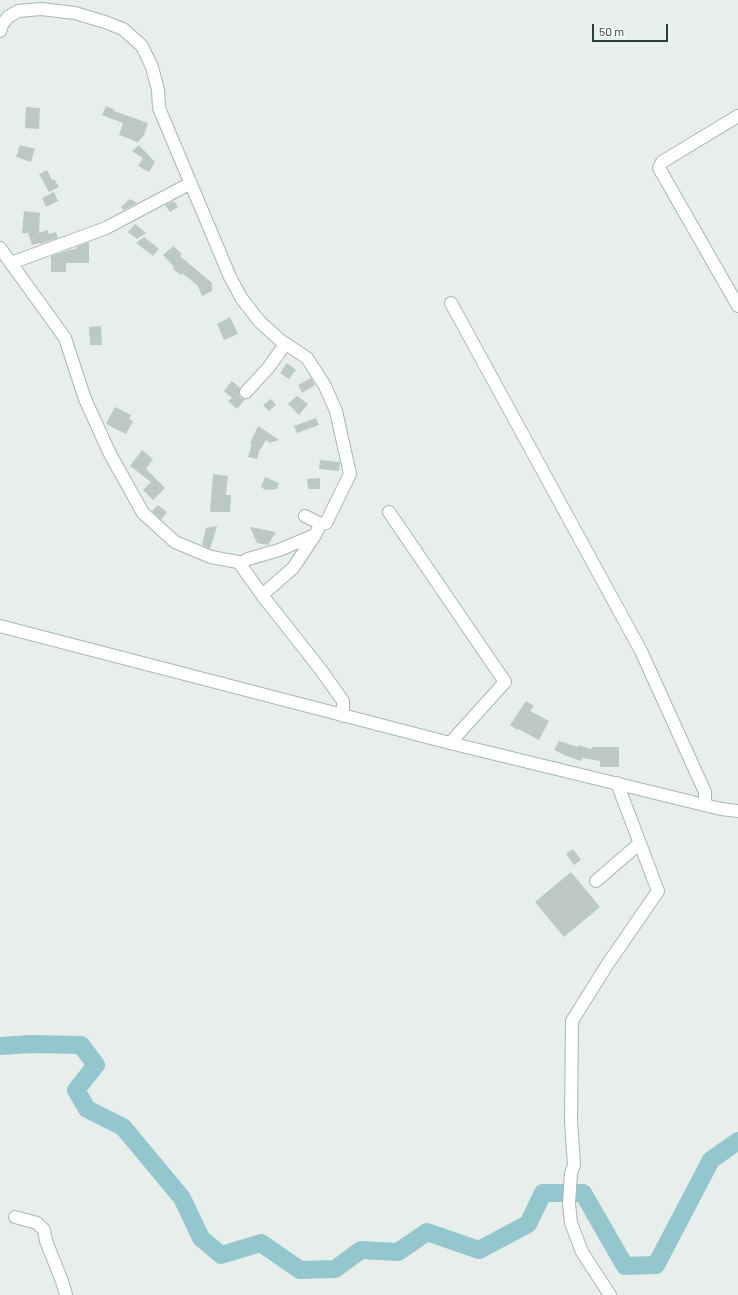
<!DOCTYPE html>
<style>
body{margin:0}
#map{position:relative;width:738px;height:1295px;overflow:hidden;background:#e7eeeb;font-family:Barlow,sans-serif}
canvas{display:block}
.scale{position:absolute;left:592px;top:24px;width:76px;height:18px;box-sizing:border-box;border:2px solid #273f38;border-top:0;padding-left:5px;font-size:12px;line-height:14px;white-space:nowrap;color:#273f38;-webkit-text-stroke:3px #f7fbf9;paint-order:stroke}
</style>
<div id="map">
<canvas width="738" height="1295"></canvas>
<div class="scale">50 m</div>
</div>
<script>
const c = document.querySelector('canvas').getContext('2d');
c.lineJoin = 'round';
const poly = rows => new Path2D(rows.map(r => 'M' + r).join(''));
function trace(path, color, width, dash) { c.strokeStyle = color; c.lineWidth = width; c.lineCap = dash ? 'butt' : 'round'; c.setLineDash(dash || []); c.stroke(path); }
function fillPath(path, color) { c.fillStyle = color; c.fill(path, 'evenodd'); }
trace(poly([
 [0,1046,31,1044,81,1045,96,1065,76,1090,87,1109,123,1127,182,1198,201,1238,221,1255,261,1243,300,1270,335,1269,361,1250,398,1252,427,1232,479,1250,528,1224,543,1193,583,1193,625,1266,656,1265,711,1160,738,1141]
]), '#94c6cd', 18);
fillPath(poly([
 [106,106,115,110,114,111,148,123,144,135,138,142,119,135,123,123,102,115],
 [26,107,40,108,39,129,25,128],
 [20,145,35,149,31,162,16,157],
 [139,145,155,162,149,172,138,166,143,158,132,151],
 [47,170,52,180,54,179,59,187,49,192,39,174],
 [54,192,58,201,46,207,42,198],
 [130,199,137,203,124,210,121,207],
 [174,201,178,207,170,212,165,205],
 [24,211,40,213,39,233,47,230,49,234,56,232,58,238,40,244,40,243,32,245,28,233,22,233],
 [135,224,146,233,137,239,128,232],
 [144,237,159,249,153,256,136,243],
 [89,242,89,263,66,263,66,272,51,272,51,256,69,250,76,249,76,247],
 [173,246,182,254,180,256,212,283,212,291,202,296,198,286,182,273,181,275,173,269,174,267,163,255],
 [230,317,238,334,224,340,217,324],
 [101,326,102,345,90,345,89,327],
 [287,363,296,370,289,379,280,373],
 [311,378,315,385,302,393,298,385],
 [232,381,240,388,239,395,241,398,245,399,237,409,228,401,232,398,224,391],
 [297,396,308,404,299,415,288,404],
 [271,399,276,405,269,411,263,405],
 [115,407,131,415,129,419,133,421,126,434,106,424],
 [316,418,319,425,297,433,294,426],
 [258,426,279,440,270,443,266,440,261,449,260,449,257,459,248,457,252,444,250,443],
 [142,450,153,459,146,469,165,488,153,500,143,490,151,482,130,466],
 [320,460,340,462,339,471,319,469],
 [213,474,228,476,226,495,231,495,230,512,210,512],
 [265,477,279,483,277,489,263,490,264,488,261,487],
 [320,478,320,489,308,489,307,479],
 [158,505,167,512,161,520,152,511],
 [217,526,210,549,202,545,206,528],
 [250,527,276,532,268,545,257,543],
 [526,701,534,706,530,711,549,721,539,740,518,729,517,730,510,725],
 [559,741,578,747,579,745,591,749,592,747,619,747,619,767,600,767,600,761,582,758,581,761,564,755,554,750],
 [573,849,581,860,574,865,566,854],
 [571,872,600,907,564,937,535,902]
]), '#bcc9c3');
const minor = poly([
 [0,31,2,25,8,17,18,11,41,9,75,13,105,22,123,29,142,46,152,67,158,90,159,108,230,277,242,299,260,322,280,340,307,358,325,386,336,411,350,474,326,523,321,524],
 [738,116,662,162,659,168,738,306],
 [0,248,65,338,85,399,110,454,143,513,175,542,211,557,238,562,240,564,262,595,321,670,343,701,343,716],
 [11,263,106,228,191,183],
 [451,303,641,651,705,792,705,805],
 [246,392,269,367,285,344],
 [389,512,505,682,450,743],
 [305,516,321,524,317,531],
 [240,564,248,559,279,550,315,535,293,568,262,595],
 [0,626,450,743,721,809,738,811],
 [596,881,640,843],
 [15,1217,37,1223,44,1230,46,1241,62,1281,66,1295],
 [610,1295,582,1252,571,1223,569,1203,571,1173,574,1165,571,1121,572,1021,607,965,658,891,617,783]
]);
trace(minor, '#aab6b2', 14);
trace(minor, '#fff', 12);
</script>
